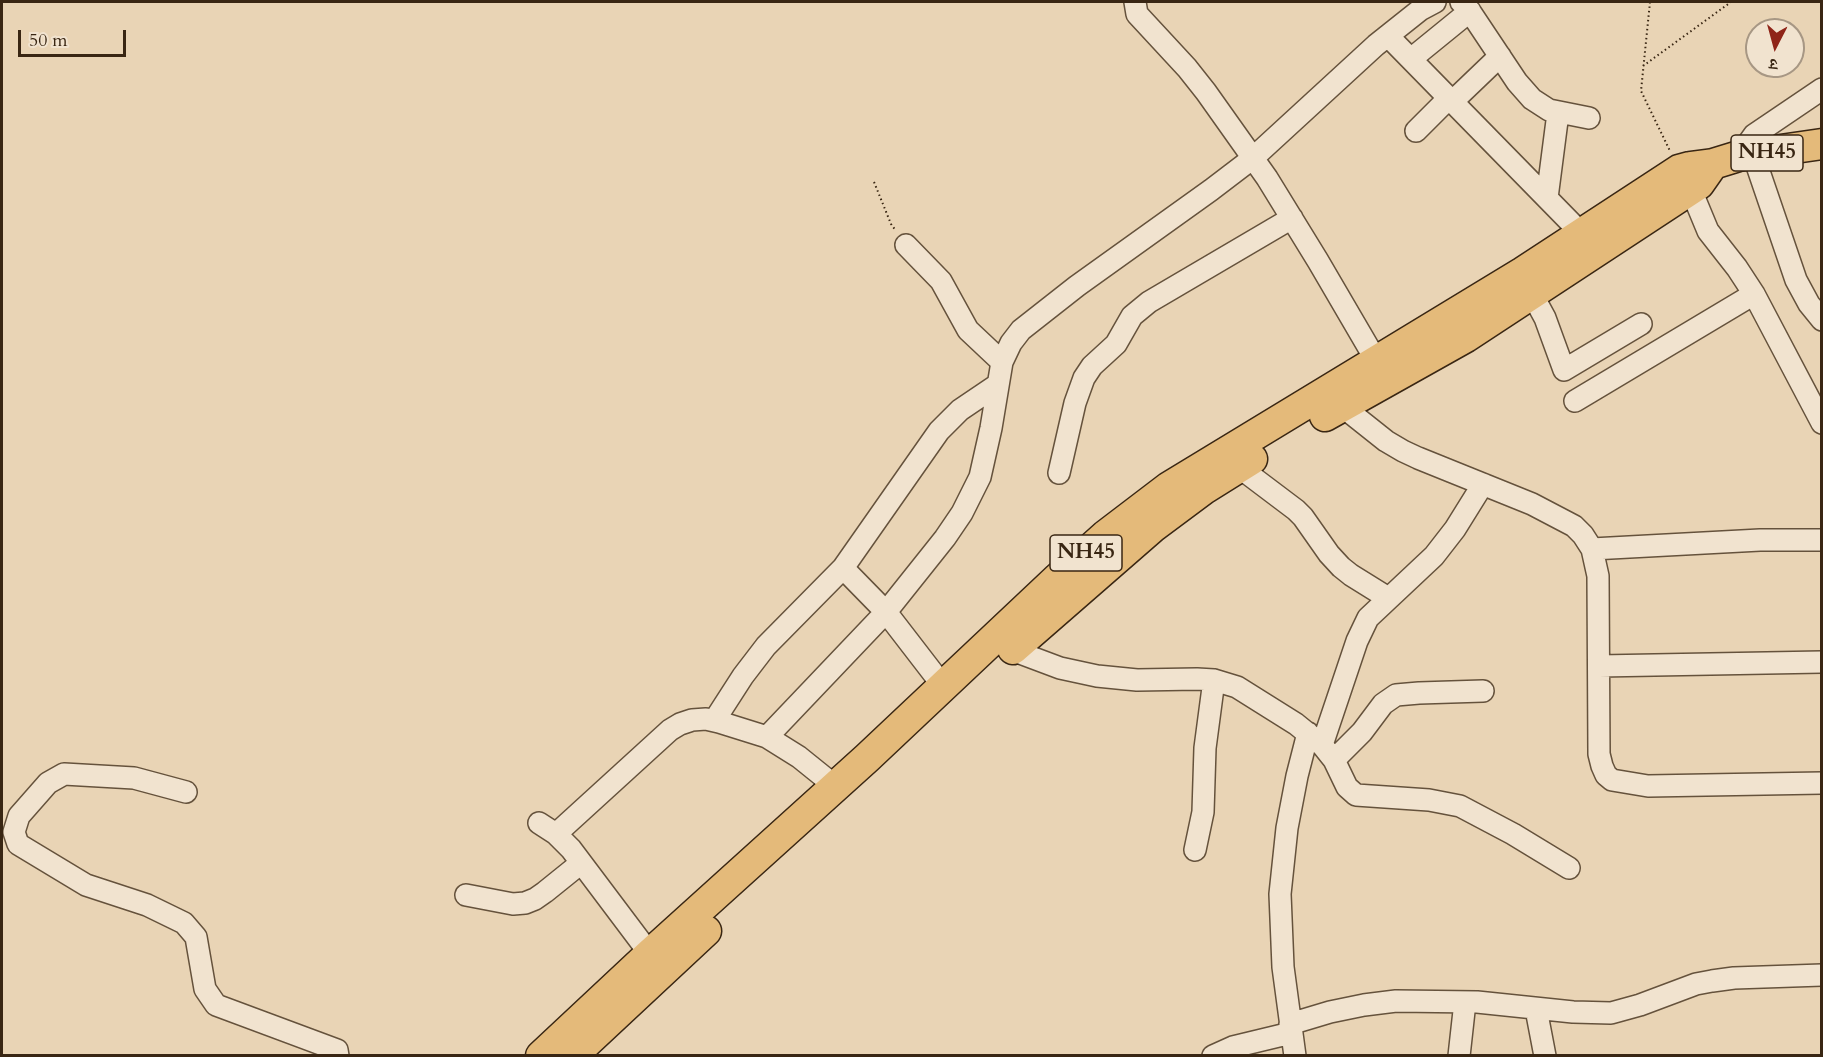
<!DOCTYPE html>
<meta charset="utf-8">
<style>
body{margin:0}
#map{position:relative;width:1823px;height:1057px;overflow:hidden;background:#e9d4b5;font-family:Cardo,"Noto Serif Devanagari",serif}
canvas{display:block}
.frame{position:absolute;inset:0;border:3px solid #392613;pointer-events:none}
.north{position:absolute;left:1745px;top:18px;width:60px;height:60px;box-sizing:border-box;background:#f1e3cf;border:2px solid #a79784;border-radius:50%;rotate:186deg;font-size:16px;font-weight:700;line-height:24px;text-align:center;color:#392613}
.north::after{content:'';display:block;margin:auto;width:21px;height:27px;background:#8f2418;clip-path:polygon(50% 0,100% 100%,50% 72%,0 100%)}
.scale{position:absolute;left:18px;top:30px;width:108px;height:27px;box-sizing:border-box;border:3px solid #392613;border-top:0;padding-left:8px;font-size:18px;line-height:21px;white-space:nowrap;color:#392613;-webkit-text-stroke:4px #f1e3cf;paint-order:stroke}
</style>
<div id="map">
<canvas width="1823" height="1057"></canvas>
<div class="frame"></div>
<div class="north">उ</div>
<div class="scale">50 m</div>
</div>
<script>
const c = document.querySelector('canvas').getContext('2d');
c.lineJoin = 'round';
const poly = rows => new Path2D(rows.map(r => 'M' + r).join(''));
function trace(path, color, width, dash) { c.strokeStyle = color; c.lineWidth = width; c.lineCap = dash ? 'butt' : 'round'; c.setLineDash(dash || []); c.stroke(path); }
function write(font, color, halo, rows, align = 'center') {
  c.font = font + ' Cardo,serif'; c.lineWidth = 5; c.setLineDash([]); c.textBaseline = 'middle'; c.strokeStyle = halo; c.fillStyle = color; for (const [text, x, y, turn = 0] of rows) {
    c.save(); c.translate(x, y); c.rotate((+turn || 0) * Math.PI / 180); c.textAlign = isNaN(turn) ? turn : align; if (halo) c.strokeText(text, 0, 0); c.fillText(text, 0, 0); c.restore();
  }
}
const minor = poly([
 [1135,2,1137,14,1187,68,1206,92,1267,178,1318,261,1377,362],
 [1461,2,1467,7,1517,82,1532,99,1549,110,1589,118],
 [1388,36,1582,234],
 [1411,59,1470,11],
 [1453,101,1500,56],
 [1416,131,1449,98],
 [1753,154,1796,280,1809,304,1822,320],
 [1739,156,1754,135,1822,89],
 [1691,190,1708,231,1737,268,1754,294,1822,423],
 [1547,198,1558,113],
 [906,245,941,281,968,330,1002,362],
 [1532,294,1545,318,1564,370,1641,324],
 [1575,401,1754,294],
 [1342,406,1386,441,1403,451,1418,458,1532,504,1574,526,1583,535,1592,549,1598,576,1599,754,1602,766,1606,775,1612,780,1648,786,1822,783],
 [1239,467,1296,510,1303,517,1329,554,1341,567,1351,575,1388,598],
 [1059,473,1075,403,1084,378,1092,366,1116,344,1132,316,1149,302,1292,218],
 [1592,549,1760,540,1822,540],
 [843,568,886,612,943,686],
 [1012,650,1060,668,1097,676,1137,680,1197,679,1214,680,1237,687,1296,724,1322,745,1334,760,1347,787,1356,795,1429,800,1460,806,1513,834,1569,868],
 [1599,666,1822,662],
 [714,721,743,676,766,646,843,568,939,431,960,410,997,385],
 [767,737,886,612,945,538,962,513,980,477,991,428,1002,362,1011,343,1021,330,1077,286,1211,190,1253,158,1376,45,1420,10,1435,2],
 [1322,745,1357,641,1368,618,1434,556,1455,529,1483,484],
 [1334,760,1362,732,1383,704,1396,695,1419,693,1483,691],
 [186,792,134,778,64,774,48,783,19,816,14,832,18,844,86,885,147,905,184,923,196,937,205,989,216,1005,337,1050,338,1056],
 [539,823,556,834,571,849,650,954],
 [556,834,670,730,680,724,692,720,706,719,719,722,767,737,799,757,835,786],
 [1195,850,1203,812,1205,748,1214,680],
 [466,895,513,904,525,903,535,899,545,892,581,863],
 [1536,1009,1545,1056],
 [1290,1024,1330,1012,1364,1005,1396,1001,1477,1002,1573,1012,1611,1013,1640,1005,1696,984,1712,981,1734,978,1822,975],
 [1213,1056,1233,1047,1291,1033],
 [1295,1056,1283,967,1280,894,1287,828,1297,776,1308,733],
 [1459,1056,1465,1002]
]);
const highway = poly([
 [1325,416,1466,337,1699,184,1713,164],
 [1013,649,1153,527,1204,489,1252,459],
 [541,1056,650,954,867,758,1058,578,1106,535,1169,487,1523,272,1679,170,1690,167,1713,164,1739,156,1822,144],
 [572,1056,706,931]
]);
trace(minor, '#65523c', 24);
trace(highway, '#392613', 33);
trace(poly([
 [1650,2,1641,91,1670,151],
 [1643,66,1731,2],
 [874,182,891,224,896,231]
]), '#392613', 2, [1.5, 3]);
trace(minor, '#f1e3cf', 21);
trace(highway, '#e4ba7a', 30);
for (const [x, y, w] of [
 [1767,153,72],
 [1086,553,72]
]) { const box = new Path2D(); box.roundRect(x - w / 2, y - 18, w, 36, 4.5); c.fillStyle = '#f1e3cf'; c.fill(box); trace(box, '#392613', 1.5); }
write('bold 21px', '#392613', null, [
 ["NH45",1767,153],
 ["NH45",1086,553]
]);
</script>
